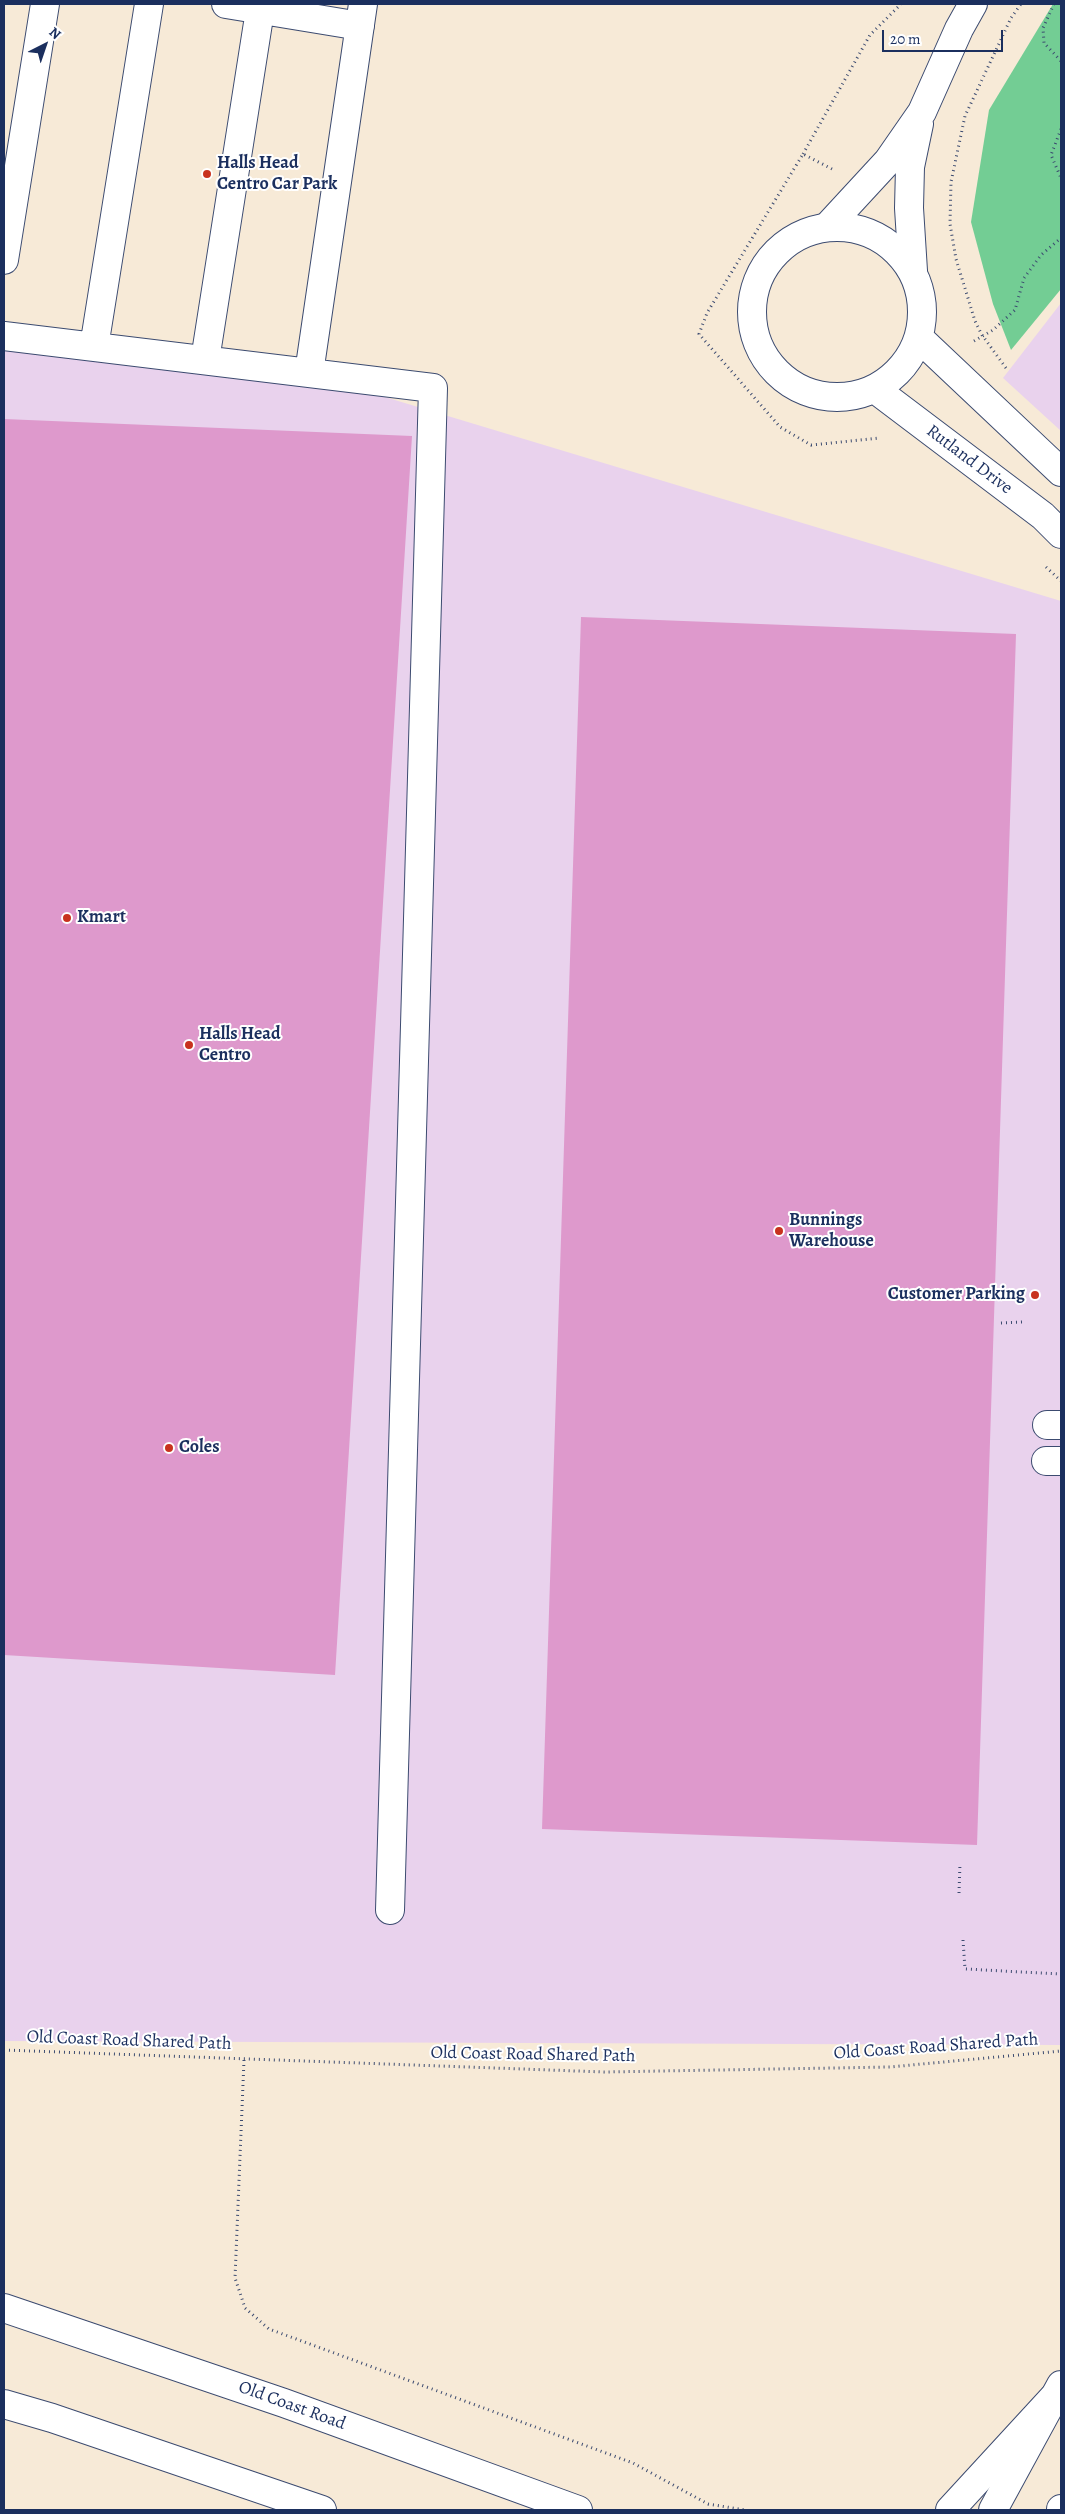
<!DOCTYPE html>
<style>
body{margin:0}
#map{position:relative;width:1065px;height:2514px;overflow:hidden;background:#f7ead7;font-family:Alegreya,serif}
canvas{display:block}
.frame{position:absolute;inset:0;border:5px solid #1b2f5e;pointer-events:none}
.north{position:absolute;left:20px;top:20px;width:50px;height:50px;-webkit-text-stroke:4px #fff;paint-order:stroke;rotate:41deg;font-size:14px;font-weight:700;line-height:20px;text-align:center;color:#1b2f5e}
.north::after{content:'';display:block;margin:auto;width:18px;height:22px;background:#1b2f5e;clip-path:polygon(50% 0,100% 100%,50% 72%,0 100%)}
.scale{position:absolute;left:882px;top:30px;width:121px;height:22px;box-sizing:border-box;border:2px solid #1b2f5e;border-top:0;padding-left:6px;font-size:15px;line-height:18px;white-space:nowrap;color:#1b2f5e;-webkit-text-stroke:4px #fff;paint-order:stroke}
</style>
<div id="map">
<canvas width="1065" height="2514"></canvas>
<div class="frame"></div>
<div class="north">N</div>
<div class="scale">20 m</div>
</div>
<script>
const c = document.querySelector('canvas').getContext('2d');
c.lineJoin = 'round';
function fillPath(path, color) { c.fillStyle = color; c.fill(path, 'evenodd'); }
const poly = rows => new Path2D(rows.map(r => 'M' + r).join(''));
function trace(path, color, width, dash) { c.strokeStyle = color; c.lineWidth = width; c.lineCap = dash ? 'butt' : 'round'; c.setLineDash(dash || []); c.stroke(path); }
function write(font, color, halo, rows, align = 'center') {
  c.font = font + ' Alegreya,serif'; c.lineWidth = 4; c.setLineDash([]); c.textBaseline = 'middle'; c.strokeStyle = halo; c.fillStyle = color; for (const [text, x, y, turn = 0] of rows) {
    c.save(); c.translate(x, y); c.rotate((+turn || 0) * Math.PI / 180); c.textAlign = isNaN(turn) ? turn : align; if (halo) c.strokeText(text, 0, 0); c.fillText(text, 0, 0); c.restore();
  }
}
fillPath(poly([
 [1061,303,1061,431,1003,378],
 [4,328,302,372,1061,601,1061,2045,4,2041]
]), '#e9d2ed');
fillPath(poly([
 [1053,4,1061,4,1061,289,1011,350,993,304,971,222,989,110]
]), '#73cd94');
fillPath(poly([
 [4,419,412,436,335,1675,4,1655],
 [581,617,1016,634,977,1845,542,1829]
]), '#de99cc');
const minor = poly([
 [226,4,360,26],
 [828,226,888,161,922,112,959,29,973,4],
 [4,260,45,4],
 [913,271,909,208,910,167,919,124],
 [4,336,433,388,390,1910],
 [94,347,149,4],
 [205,360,261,4],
 [309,373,363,4],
 [1047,1425,1061,1425],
 [1046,1461,1061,1461]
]);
const major = poly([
 '752 312a85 85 0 1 1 170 0a85 85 0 1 1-170 0Z',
 [919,338,1061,472],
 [875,389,1043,516,1061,534],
 [993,2510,1061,2385],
 [1061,2510,1061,2509]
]);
const highway = poly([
 [4,2308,284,2403,578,2510],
 [4,2404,52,2418,322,2510],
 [950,2510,1053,2398]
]);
trace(minor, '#3c4b70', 30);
trace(major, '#3c4b70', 30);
trace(highway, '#3c4b70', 30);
trace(poly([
 [1054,4,1043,28,1044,43,1061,61],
 [1061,129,1051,155,1061,178],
 [803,154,870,35,901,4],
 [832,169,803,154,707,313,699,334,780,427,811,445,880,438],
 [974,341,993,330,1015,310,1024,278,1041,255,1061,238],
 [1006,368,982,335,975,321,956,259,950,224,951,182,965,116,1011,18,1021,4],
 [1046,567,1061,581],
 [1001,1323,1022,1322],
 [959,1893,960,1863],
 [963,1940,965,1969,1061,1974],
 [4,2050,604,2072,890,2067,1061,2051],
 [244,2060,235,2278,245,2308,269,2329,633,2463,708,2504,745,2510]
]), '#3c4b70', 3, [1, 4]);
trace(minor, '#fff', 28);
trace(major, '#fff', 28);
trace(highway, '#fff', 28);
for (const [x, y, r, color] of [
 [207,174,5,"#c8321e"],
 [67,918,5,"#c8321e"],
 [189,1045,5,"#c8321e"],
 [779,1231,5,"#c8321e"],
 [1035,1295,5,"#c8321e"],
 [169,1448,5,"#c8321e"]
]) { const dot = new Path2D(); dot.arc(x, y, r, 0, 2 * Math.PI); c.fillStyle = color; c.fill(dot); trace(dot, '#fff', 2); }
write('bold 18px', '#1b2f5e', '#fff', [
 ["Halls Head",217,164],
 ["Centro Car Park",217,185],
 ["Kmart",77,918],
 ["Halls Head",199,1035],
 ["Centro",199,1056],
 ["Bunnings",789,1221],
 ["Warehouse",789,1242],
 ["Customer Parking",1025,1295,"right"],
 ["Coles",179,1448]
], 'left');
write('18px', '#1b2f5e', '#fff', [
 ["Rutland Drive",969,460,37],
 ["Old Coast Road Shared Path",129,2041,2],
 ["Old Coast Road Shared Path",936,2047,-4],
 ["Old Coast Road Shared Path",533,2055,1],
 ["Old Coast Road",292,2406,20]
]);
</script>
